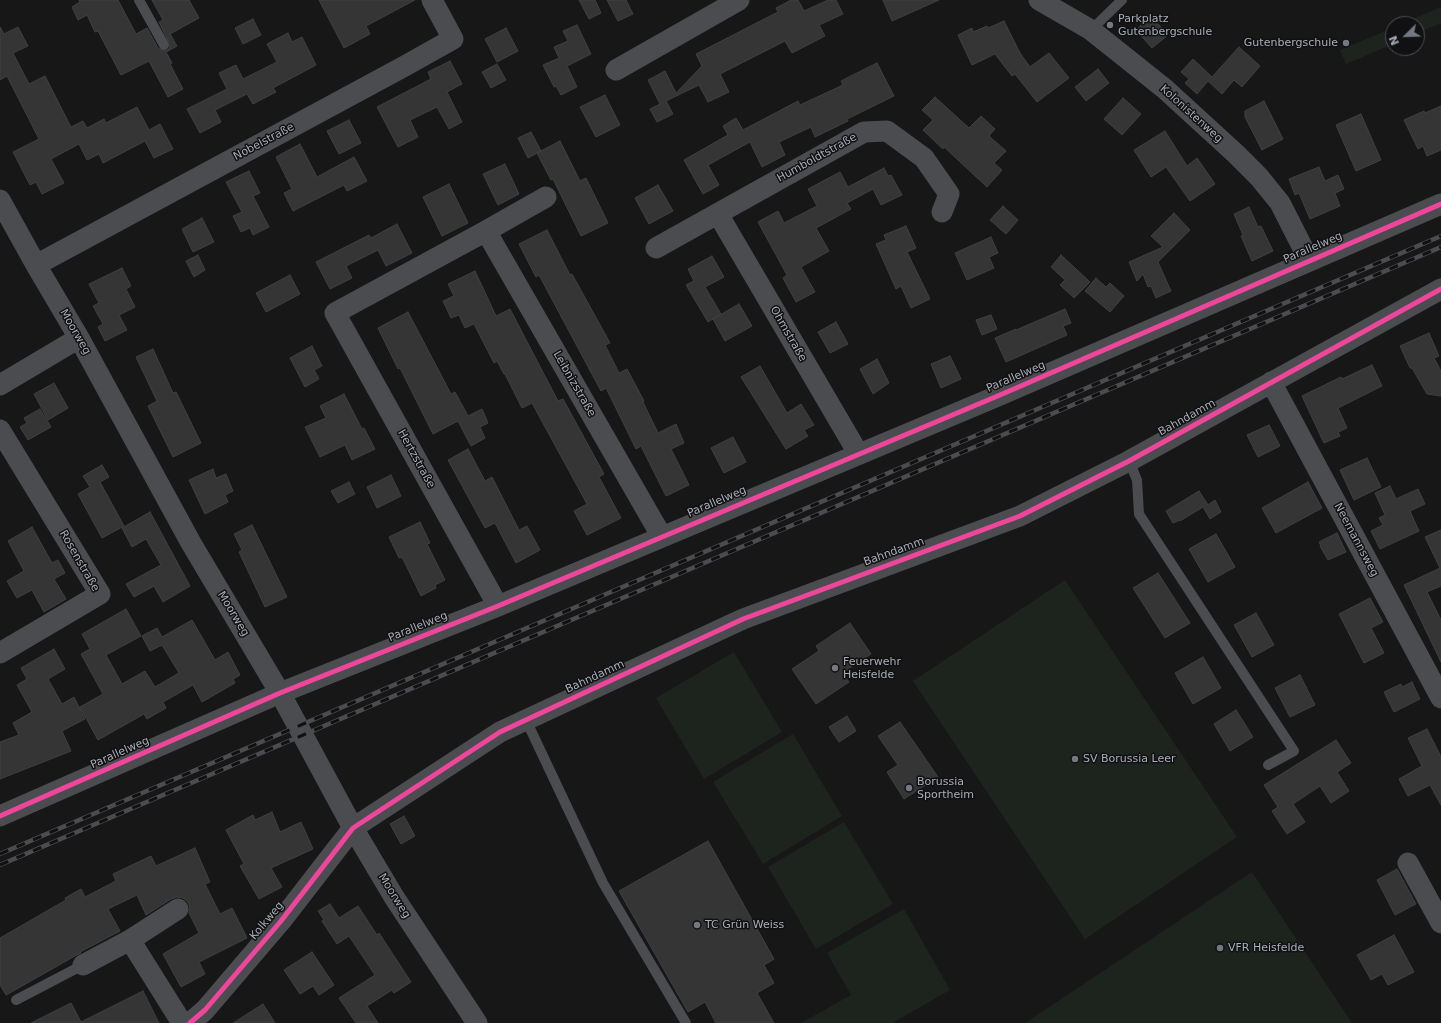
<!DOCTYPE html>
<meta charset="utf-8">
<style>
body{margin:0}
#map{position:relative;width:1441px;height:1023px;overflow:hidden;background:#171717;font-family:"DejaVu Sans",sans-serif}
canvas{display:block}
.north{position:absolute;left:1385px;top:16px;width:40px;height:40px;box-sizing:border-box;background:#111113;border:1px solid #4d4f55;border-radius:50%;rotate:247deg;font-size:11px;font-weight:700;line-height:16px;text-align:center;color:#a8adb8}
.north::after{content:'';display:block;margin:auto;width:14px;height:18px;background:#757880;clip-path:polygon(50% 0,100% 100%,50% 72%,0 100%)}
</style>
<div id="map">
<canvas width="1441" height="1023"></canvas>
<div class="north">N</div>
</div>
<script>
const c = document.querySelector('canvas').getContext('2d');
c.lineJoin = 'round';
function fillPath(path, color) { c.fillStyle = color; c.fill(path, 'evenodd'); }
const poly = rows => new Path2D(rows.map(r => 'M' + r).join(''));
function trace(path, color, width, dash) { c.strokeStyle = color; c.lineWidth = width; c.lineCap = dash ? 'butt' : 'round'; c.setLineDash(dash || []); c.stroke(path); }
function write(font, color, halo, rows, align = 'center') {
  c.font = font + ' "DejaVu Sans",sans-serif'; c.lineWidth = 3; c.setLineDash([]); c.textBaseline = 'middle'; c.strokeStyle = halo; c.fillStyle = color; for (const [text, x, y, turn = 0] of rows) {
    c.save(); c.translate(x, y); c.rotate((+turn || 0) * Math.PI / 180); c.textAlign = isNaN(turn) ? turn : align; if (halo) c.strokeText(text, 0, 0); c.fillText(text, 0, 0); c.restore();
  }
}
fillPath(poly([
 [1441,7,1441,23,1417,33,1417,24,1401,24],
 [1393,28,1393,44,1346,64,1340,50],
 [1065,580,1237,837,1085,939,913,681],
 [734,652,782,732,704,779,656,698],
 [793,734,842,816,763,864,713,782],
 [844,822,893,904,816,949,768,867],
 [1252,872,1352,1023,1025,1023],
 [904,909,950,990,892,1023,801,1023,851,995,827,953]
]), '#1d241e');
const building = poly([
 [79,0,118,0,136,34,147,28,158,48,164,51,169,49,170,45,159,22,163,20,152,0,189,0,199,18,170,34,177,46,166,52,172,63,170,64,183,89,168,97,149,61,121,75,98,31,95,32,87,15,78,20,72,7,80,2,79,0],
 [319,0,415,0,366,26,370,34,344,48,319,0],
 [579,0,595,0,601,13,589,19,579,0],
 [607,0,626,0,633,14,618,21,607,0],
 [791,0,798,0,804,11,828,0,836,0,843,14,819,25,825,36,792,53,785,41,720,74,729,92,708,102,699,85,666,101,673,114,657,122,650,109,660,104,648,80,665,71,676,93,702,66,696,54,778,12,776,8,791,0],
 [883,0,939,0,892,21,883,0],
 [1151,16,1168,35,1152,48,1136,30,1151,16],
 [253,19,261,35,243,44,235,28,253,19],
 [1004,21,1020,53,1030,67,1049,53,1069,78,1037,102,1015,74,1012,76,995,54,972,65,958,35,972,28,973,32,987,26,988,28,1004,21],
 [577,25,591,54,567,66,577,87,561,95,556,86,554,87,543,65,559,58,554,47,568,41,563,31,577,25],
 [0,27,4,34,18,27,28,46,13,53,29,84,45,76,71,127,83,121,87,128,104,119,106,123,137,107,149,130,160,124,173,149,154,158,145,141,103,163,99,154,87,160,79,144,51,159,64,183,42,194,36,182,30,185,13,152,39,139,7,76,0,80,0,27],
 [506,28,518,51,497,62,485,39,506,28],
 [288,33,292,42,302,37,316,65,273,88,276,92,253,104,247,94,215,110,221,122,200,133,187,109,227,89,219,73,236,65,243,79,277,62,267,44,288,33],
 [1239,47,1260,66,1242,87,1234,80,1222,94,1208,81,1197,94,1185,83,1189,79,1181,72,1193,59,1212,77,1239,47],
 [450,61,462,84,447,92,462,122,449,129,437,107,410,120,418,137,398,147,377,107,431,79,428,72,450,61],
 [877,63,894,96,847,119,848,121,815,137,811,127,779,142,785,155,762,167,750,142,708,165,719,185,703,194,684,160,728,135,723,126,736,118,743,130,798,101,800,105,843,85,841,81,877,63],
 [497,64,506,80,491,88,482,72,497,64],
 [1098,69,1109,83,1086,101,1075,87,1098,69],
 [605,95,620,125,596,137,580,107,605,95],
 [935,97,969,128,981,116,995,129,989,136,1006,151,994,163,1002,170,987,187,944,147,943,149,923,130,933,120,922,110,935,97],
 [1123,98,1141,114,1122,135,1104,119,1123,98],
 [1264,101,1283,139,1262,150,1245,117,1245,111,1264,101],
 [1441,106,1441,150,1427,156,1423,146,1418,149,1404,120,1424,111,1425,113,1441,106],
 [1361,114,1381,160,1356,171,1336,125,1361,114],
 [349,120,361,143,339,154,327,131,349,120],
 [1165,131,1187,166,1197,158,1215,184,1190,201,1166,167,1151,177,1134,150,1165,131],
 [531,132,541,151,528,158,518,138,531,132],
 [560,141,580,181,586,178,608,223,581,236,553,179,551,180,537,153,560,141],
 [300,144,317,177,354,157,367,181,347,191,344,185,293,211,284,193,292,189,276,157,300,144],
 [505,164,519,194,498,205,483,174,505,164],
 [1319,167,1325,181,1338,175,1344,189,1335,193,1340,206,1310,219,1299,193,1295,195,1289,179,1319,167],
 [884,168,888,176,891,175,902,195,881,205,873,189,847,203,851,209,816,228,829,251,801,267,815,292,796,302,783,278,787,275,758,222,778,211,784,223,817,206,808,189,840,172,848,187,884,168],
 [249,171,260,193,253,196,269,227,253,235,250,228,241,232,233,216,242,212,226,182,249,171],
 [449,184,468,223,442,236,423,197,449,184],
 [658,185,673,211,649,224,635,198,658,185],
 [1003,206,1018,220,1006,234,990,220,1003,206],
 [1249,207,1258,227,1261,226,1273,251,1252,261,1241,236,1243,235,1234,214,1249,207],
 [1174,213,1190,230,1158,262,1171,291,1156,298,1151,286,1148,287,1143,274,1137,281,1129,262,1163,247,1151,236,1174,213],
 [202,218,214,242,193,252,182,229,202,218],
 [397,224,412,253,386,266,378,250,346,266,352,278,330,289,316,262,369,235,371,238,397,224],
 [906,226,916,248,907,252,930,299,911,308,901,286,896,289,876,244,886,240,884,235,906,226],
 [547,230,570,275,572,274,610,343,605,345,619,373,627,369,644,401,643,402,658,433,676,424,684,443,671,449,689,485,666,496,641,446,636,449,606,388,601,391,539,275,536,277,519,244,547,230],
 [991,237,998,253,989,257,994,268,967,280,955,253,991,237],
 [198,255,205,270,194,277,186,261,198,255],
 [1061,255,1090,282,1074,298,1060,285,1065,280,1051,267,1061,255],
 [712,256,724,277,705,287,721,314,708,322,686,285,694,281,688,269,712,256],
 [122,268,131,286,126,289,135,307,119,315,127,330,105,341,98,327,103,324,93,306,99,303,89,284,122,268],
 [475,271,496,316,510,309,558,401,563,399,604,474,599,477,621,518,587,535,574,511,587,504,532,403,522,408,505,374,504,374,497,361,494,363,474,324,465,328,459,315,451,318,443,301,454,296,448,284,475,271],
 [290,275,300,294,266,312,256,293,290,275],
 [1096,278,1106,287,1110,283,1124,296,1110,312,1085,291,1096,278],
 [739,304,752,326,725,341,713,319,739,304],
 [1065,309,1071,323,1063,326,1067,335,1006,362,995,338,1016,329,1016,330,1065,309],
 [408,312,451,394,455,392,468,416,482,409,488,423,480,427,485,438,471,446,458,421,433,434,400,368,398,369,378,328,408,312],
 [991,315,997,329,982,335,976,320,991,315],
 [836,322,848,344,830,353,818,332,836,322],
 [1429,333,1439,356,1434,358,1441,371,1441,396,1427,394,1412,368,1410,368,1400,346,1429,333],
 [312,346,322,366,314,370,319,379,305,387,290,358,312,346],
 [153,349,173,393,176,392,201,443,173,457,148,406,157,401,136,357,153,349],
 [950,356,961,379,941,388,931,364,950,356],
 [877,359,889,383,873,394,860,369,877,359],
 [1372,365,1382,386,1338,408,1347,428,1338,432,1340,436,1324,443,1302,396,1341,377,1342,379,1372,365],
 [760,366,787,413,801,404,814,425,804,430,808,436,786,449,741,377,760,366],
 [54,383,68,408,48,420,34,394,54,383],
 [344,394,362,429,364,428,375,449,352,460,345,445,320,457,305,427,326,418,320,406,344,394],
 [40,409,51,427,28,440,20,427,27,423,24,418,40,409],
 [1269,425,1280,446,1258,457,1247,435,1269,425],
 [733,437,746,462,724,473,711,448,733,437],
 [468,449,485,481,492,477,519,530,527,526,540,550,516,563,495,523,485,528,448,460,468,449],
 [1367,458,1381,487,1354,500,1340,470,1367,458],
 [102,465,109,477,100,482,124,526,102,538,78,494,90,487,83,476,102,465],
 [213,469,216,478,226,474,233,491,225,495,228,502,205,514,189,480,213,469],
 [391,475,401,496,377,508,367,487,391,475],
 [349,482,355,494,338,503,331,491,349,482],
 [1308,482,1322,508,1276,533,1262,508,1308,482],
 [1390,486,1396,499,1418,489,1425,504,1410,511,1419,531,1380,549,1371,531,1383,525,1379,518,1385,515,1375,493,1390,486],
 [1199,491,1208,505,1215,500,1221,512,1210,519,1203,507,1180,521,1180,520,1173,523,1166,511,1199,491],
 [150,512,190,586,163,602,154,586,134,597,126,584,161,565,146,539,132,547,122,528,150,512],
 [420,522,430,543,427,544,445,580,435,585,436,588,421,596,402,557,399,558,389,537,420,522],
 [252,525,287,597,265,607,239,552,242,550,234,534,252,525],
 [32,527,52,563,58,560,65,573,54,579,66,599,44,612,32,590,17,598,7,581,24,571,8,541,32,527],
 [1441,530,1441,586,1427,592,1441,620,1441,662,1404,585,1440,568,1425,537,1441,530],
 [1337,533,1346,552,1328,560,1320,546,1321,546,1319,542,1337,533],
 [1216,534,1235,567,1208,582,1189,549,1216,534],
 [1158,573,1190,623,1165,638,1133,588,1158,573],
 [1370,598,1383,622,1371,628,1384,653,1364,663,1339,614,1370,598],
 [126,609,141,636,106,655,122,684,145,671,155,687,179,673,162,645,150,651,142,636,157,628,162,637,192,620,215,660,228,652,240,675,233,679,235,683,202,702,193,685,163,702,166,708,147,719,144,714,98,740,80,707,103,694,81,654,90,649,82,634,126,609],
 [1256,613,1274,645,1252,657,1234,625,1256,613],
 [850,623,871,654,842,673,849,682,816,704,792,669,819,651,816,646,850,623],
 [54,649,65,669,48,679,62,704,74,697,85,719,62,731,71,751,0,779,0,742,19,735,13,723,32,712,17,685,27,679,21,668,54,649],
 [1203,657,1221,688,1193,704,1175,673,1203,657],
 [1300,675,1315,705,1290,717,1275,688,1300,675],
 [1412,682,1420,699,1394,712,1384,692,1401,684,1402,687,1412,682],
 [1236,710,1253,737,1230,751,1214,724,1236,710],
 [847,716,856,731,839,742,829,727,847,716],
 [900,722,938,777,904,799,887,772,898,765,878,736,900,722],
 [1427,729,1441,757,1441,805,1430,785,1408,796,1399,779,1422,766,1408,738,1427,729],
 [1336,740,1351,763,1337,772,1349,791,1331,803,1320,786,1293,804,1305,822,1287,834,1272,811,1278,807,1264,785,1336,740],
 [272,812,280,832,301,822,313,849,271,868,282,887,259,899,240,866,244,864,226,830,253,815,255,820,272,812],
 [404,816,415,836,401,844,390,824,404,816],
 [708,841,774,959,764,965,774,983,757,993,774,1023,716,1023,705,1002,688,1012,619,891,708,841],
 [195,848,210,882,205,884,220,914,232,908,247,938,199,962,205,974,181,987,163,954,199,933,189,913,190,908,188,902,183,898,177,897,171,899,146,915,137,895,108,909,120,931,80,952,81,953,75,956,6,995,0,985,0,938,66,900,65,898,81,889,85,897,116,881,113,874,151,856,156,866,195,848],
 [1397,869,1416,904,1395,915,1377,880,1397,869],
 [330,904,339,918,358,906,377,935,379,933,411,982,394,993,392,990,367,1006,378,1023,356,1023,339,998,375,975,349,936,337,944,322,921,324,920,318,911,330,904],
 [1394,935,1414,972,1388,985,1382,974,1371,980,1357,955,1394,935],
 [312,952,334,985,319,995,313,986,300,994,284,970,312,952],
 [143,991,159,1023,31,1023,71,1003,81,1022,143,991],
 [263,1004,275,1023,233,1023,263,1004]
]);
fillPath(building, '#353536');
trace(building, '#3f4043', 1);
trace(poly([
 [139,0,164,45],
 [1091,30,1122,0],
 [1129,461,1137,480,1139,514,1294,751,1268,765],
 [526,720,603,883,686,1023],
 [16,1000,83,965]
]), '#4b4c50', 10);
trace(poly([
 [1039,0,1091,30,1165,89,1236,154,1259,177,1280,203,1309,260],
 [616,70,739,0],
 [0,200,36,265,79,338,191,543,280,693,353,828,394,897,477,1023],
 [718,214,858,453],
 [486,231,546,197],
 [656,248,864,132,887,131,924,158,949,194,942,212],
 [36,265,403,67,453,39,432,0],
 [1271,382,1441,698],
 [0,385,79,338],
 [0,430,100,594,0,653],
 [498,606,335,313,486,231,662,537],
 [0,816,280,693,498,606,1000,395,1441,204],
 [1408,863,1441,923],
 [130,940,178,909],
 [83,965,130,940,182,1023],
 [190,1023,205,1010,281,921,353,828,500,732,743,619,1020,516,1129,461,1441,289]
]), '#4b4c50', 21);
const rail = poly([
 [0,854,1441,236],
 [0,865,1441,247]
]);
trace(rail, '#4b4c4f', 4.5);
trace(rail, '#111113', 3, [9]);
trace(poly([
 [0,816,280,693,498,606,1000,395,1441,204],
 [190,1023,205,1010,281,921,353,828,500,732,743,619,1020,516,1129,461,1441,289]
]), '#ed469a', 5);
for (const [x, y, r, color] of [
 [1110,25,4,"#757880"],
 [1346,43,4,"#757880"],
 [835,668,4,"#757880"],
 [1075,759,4,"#757880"],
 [909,788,4,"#757880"],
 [697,925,4,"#757880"],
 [1220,948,4,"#757880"]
]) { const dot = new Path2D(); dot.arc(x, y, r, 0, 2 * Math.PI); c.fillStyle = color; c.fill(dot); trace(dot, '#111113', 1.5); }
write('11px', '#a8adb8', '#111113', [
 ["Parkplatz",1118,19],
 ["Gutenbergschule",1118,32],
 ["Gutenbergschule",1338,43,"right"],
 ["Feuerwehr",843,662],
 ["Heisfelde",843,675],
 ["SV Borussia Leer",1083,759],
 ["Borussia",917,782],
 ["Sportheim",917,795],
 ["TC Grün Weiss",705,925],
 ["VFR Heisfelde",1228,948]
], 'left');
write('11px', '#a8adb8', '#111113', [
 ["Kolonistenweg",1191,114,42],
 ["Nobelstraße",264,142,-28],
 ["Humboldtstraße",817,158,-29],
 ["Parallelweg",1313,248,-23],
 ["Moorweg",75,332,60],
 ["Ohmstraße",788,334,60],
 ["Parallelweg",1016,377,-23],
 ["Leibnizstraße",574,384,60],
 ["Bahndamm",1187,418,-29],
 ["Hertzstraße",416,459,61],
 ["Parallelweg",717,502,-23],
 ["Neemannsweg",1356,540,62],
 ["Bahndamm",894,552,-20],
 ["Rosenstraße",79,561,60],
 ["Moorweg",233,614,59],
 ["Parallelweg",418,627,-22],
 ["Bahndamm",595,677,-25],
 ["Parallelweg",120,753,-24],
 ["Moorweg",394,896,58],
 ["Kolkweg",267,921,-50]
]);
</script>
